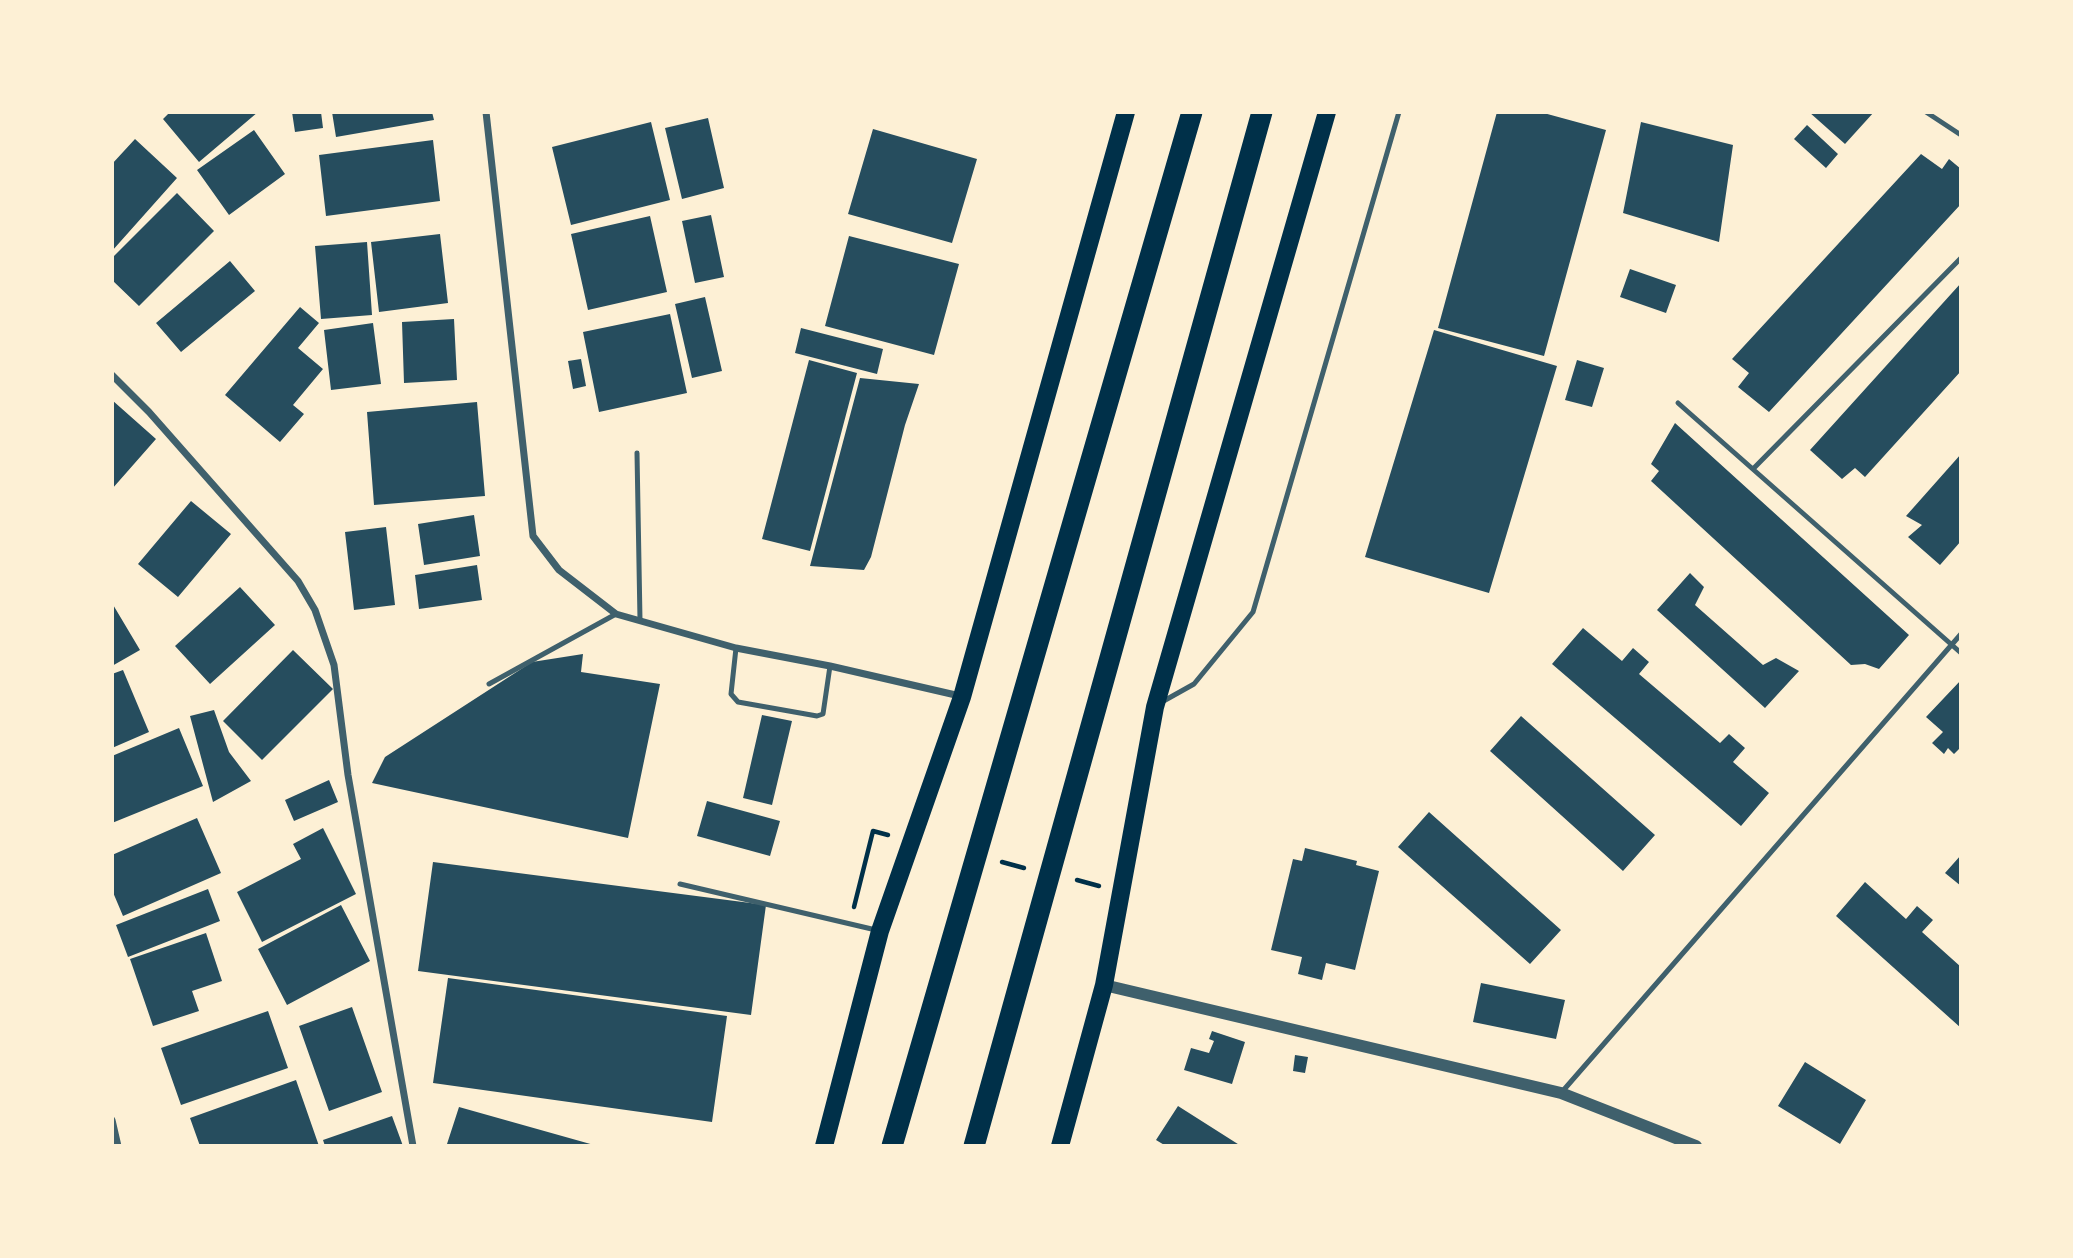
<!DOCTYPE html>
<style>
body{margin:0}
#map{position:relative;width:2073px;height:1258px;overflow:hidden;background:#fdf0d5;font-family:"Roboto Condensed",sans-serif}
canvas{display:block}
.frame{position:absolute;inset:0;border:114px solid #fdf0d5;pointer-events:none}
</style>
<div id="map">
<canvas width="2073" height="1258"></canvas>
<div class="frame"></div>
</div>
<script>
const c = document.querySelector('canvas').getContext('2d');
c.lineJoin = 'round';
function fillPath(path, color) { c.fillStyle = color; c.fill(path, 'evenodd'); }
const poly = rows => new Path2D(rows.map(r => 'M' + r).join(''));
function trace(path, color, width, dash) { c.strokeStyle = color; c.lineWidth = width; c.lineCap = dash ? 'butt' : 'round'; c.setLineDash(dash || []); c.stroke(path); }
fillPath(poly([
 [170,112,258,112,199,162,163,119],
 [292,112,321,112,323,128,295,132],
 [332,112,432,112,434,120,336,137],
 [1497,112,1540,112,1606,130,1544,356,1438,328],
 [1809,112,1874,112,1845,144],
 [708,118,724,188,682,199,665,128],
 [651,122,670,200,571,225,552,147],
 [1641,122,1733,145,1719,242,1623,213],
 [1807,125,1838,154,1826,168,1794,139],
 [873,129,977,159,952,243,848,214],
 [254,130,285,174,229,215,197,170],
 [135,139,177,178,112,251,112,164],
 [433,140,440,201,326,216,319,155],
 [1921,154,1942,169,1949,159,1961,169,1961,204,1769,412,1738,387,1749,373,1732,359],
 [177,193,214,231,139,306,112,280,112,258],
 [711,215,724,277,695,283,682,221],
 [650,216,667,292,588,310,571,234],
 [440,234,448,303,379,312,371,242],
 [849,236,959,264,934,355,825,326],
 [367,242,372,315,321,319,315,246],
 [230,261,255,291,181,352,156,323],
 [1630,269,1676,285,1666,313,1620,297],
 [1961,283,1961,371,1865,477,1855,468,1842,479,1810,450],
 [705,297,722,371,692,378,675,304],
 [300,307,319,323,298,348,323,369,293,405,304,414,280,442,225,395],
 [670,314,687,393,599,412,583,332],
 [454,319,457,380,404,383,402,322],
 [373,323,381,384,331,390,324,330],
 [801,328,883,349,877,374,795,353],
 [1434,330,1557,366,1489,593,1365,557],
 [581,359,586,386,573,389,568,361],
 [809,360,857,373,810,551,762,539],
 [1577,360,1604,368,1592,407,1565,400],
 [860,378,919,384,905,425,871,557,864,570,810,566],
 [112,400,156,439,112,489],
 [477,402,485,496,374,505,367,412],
 [1675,423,1909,635,1879,669,1865,664,1851,665,1651,481,1659,471,1651,464],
 [1961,454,1961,541,1940,565,1908,537,1922,525,1906,516],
 [191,501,231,534,178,597,138,564],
 [474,515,480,556,424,565,418,524],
 [386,527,395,605,354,610,345,532],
 [477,565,482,600,419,609,415,575],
 [1690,573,1704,587,1695,605,1763,665,1776,658,1799,671,1765,708,1657,610],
 [240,587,275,625,210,684,175,646],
 [112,603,140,650,112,666],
 [1583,628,1622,661,1633,648,1649,662,1639,674,1720,743,1729,734,1745,748,1733,762,1769,793,1741,826,1552,664],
 [293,650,333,689,262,760,223,721],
 [583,654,581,672,660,684,628,838,372,783,385,757,532,662],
 [123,670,149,732,112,748,112,674],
 [1961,680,1961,751,1959,749,1954,754,1948,748,1944,754,1932,743,1943,732,1926,717],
 [214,710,229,752,251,781,213,802,190,716],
 [762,715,792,721,772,805,743,798],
 [1521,716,1655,835,1623,871,1490,751],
 [179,728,203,786,112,823,112,756],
 [329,780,338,802,294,821,285,800],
 [707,801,780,821,770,856,697,836],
 [1429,812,1561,930,1530,964,1398,847],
 [197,818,221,873,123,916,112,890,112,855],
 [323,828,356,894,262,942,237,892,301,859,293,844],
 [1305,848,1357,861,1356,865,1379,871,1355,970,1326,963,1322,980,1298,974,1302,957,1271,950,1293,859,1302,861],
 [1961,855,1961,886,1945,873],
 [433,862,766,905,751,1015,418,971],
 [1865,882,1906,919,1917,906,1933,920,1922,932,1961,967,1961,1028,1836,916],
 [208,889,220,921,128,957,116,925],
 [341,905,370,961,287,1005,258,949],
 [206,933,222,981,192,991,199,1011,153,1026,130,959],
 [448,978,727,1016,712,1122,433,1083],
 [1481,983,1565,1000,1556,1039,1473,1022],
 [352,1007,382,1092,329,1111,299,1026],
 [268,1011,288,1068,181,1105,161,1048],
 [1212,1031,1245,1042,1232,1084,1184,1070,1191,1048,1209,1053,1214,1041,1209,1039],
 [1295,1055,1308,1057,1305,1073,1293,1071],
 [1805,1062,1866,1100,1840,1144,1778,1106],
 [296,1080,319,1146,200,1146,190,1118],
 [1178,1106,1241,1146,1166,1146,1156,1140],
 [459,1107,594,1145,594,1146,447,1144],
 [392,1116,403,1146,325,1146,323,1140]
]), '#264d5e');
trace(poly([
 [1002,862,1024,868],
 [1077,880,1099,886],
 [854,907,873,831,888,835]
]), '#003049', 4.5);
trace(poly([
 [1926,112,1961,135],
 [1678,403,1961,653],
 [637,453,640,620],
 [1753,469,1961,258],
 [736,648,731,694,738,702,817,716,823,714,830,666],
 [489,684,616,614],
 [1160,703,1194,684,1253,612,1399,112],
 [680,884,876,930],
 [1561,1093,1961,634]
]), '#3f606c', 5);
trace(poly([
 [486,112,533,536,559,570,616,614,736,648,830,666,960,696],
 [112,375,149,412,298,581,315,610,334,665,348,775,413,1146],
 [112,1120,118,1146]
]), '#3f606c', 7);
trace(poly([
 [1104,985,1561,1093,1696,1146]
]), '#3f606c', 12);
trace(poly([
 [824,1146,880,931,962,697,1126,112],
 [1060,1146,1104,985,1155,707,1327,112]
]), '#003049', 18);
trace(poly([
 [892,1146,1192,112],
 [974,1146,1262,112]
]), '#003049', 21);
</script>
